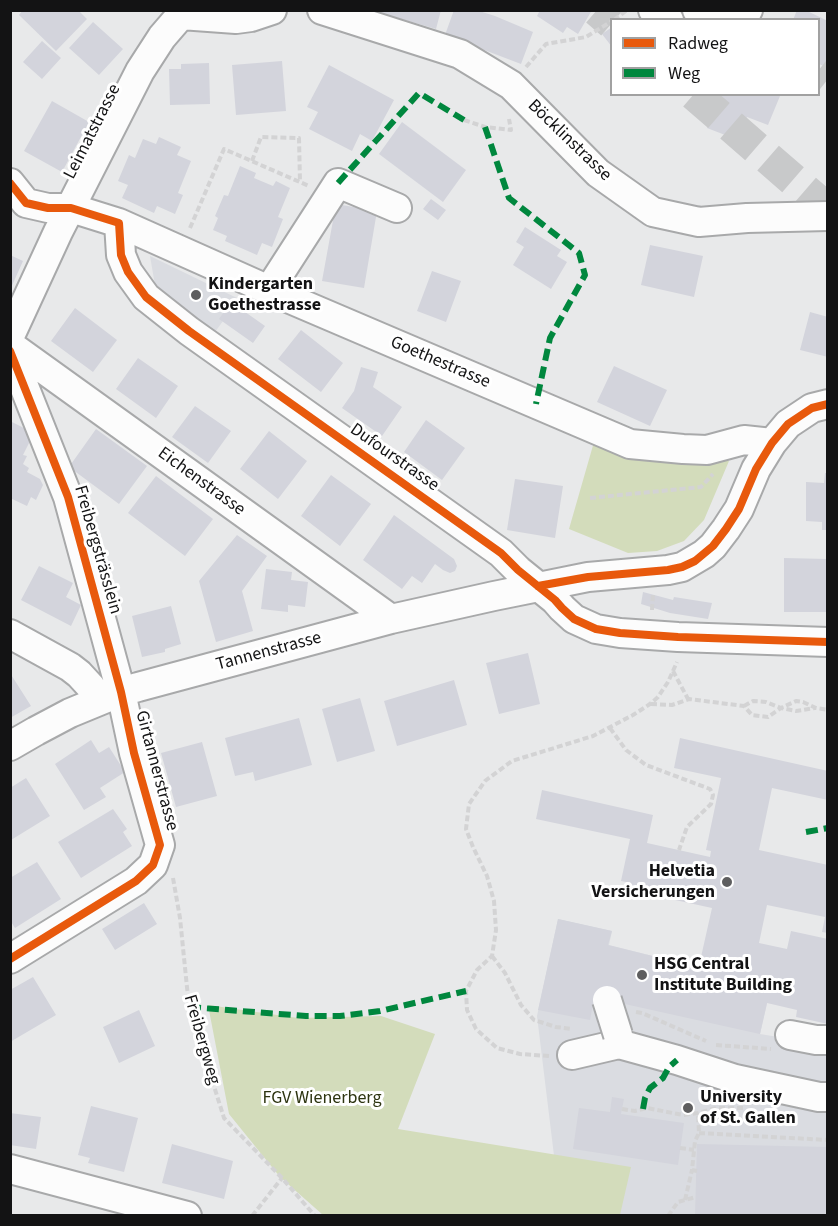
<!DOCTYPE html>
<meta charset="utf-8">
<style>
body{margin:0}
#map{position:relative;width:838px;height:1226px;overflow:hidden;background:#e8e9ea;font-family:"Source Sans 3",sans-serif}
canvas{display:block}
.frame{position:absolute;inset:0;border:12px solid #131314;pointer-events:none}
.legend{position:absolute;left:610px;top:18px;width:210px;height:78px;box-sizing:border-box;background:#fff;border:2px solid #a1a1a1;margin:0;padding:8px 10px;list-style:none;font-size:18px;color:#131314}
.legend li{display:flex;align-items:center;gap:12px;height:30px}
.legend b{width:30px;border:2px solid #a1a1a1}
</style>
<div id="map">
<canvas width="838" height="1226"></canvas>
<div class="frame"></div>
<ul class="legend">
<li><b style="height:8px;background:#e8590c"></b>Radweg</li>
<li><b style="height:8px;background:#00873e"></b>Weg</li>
</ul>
</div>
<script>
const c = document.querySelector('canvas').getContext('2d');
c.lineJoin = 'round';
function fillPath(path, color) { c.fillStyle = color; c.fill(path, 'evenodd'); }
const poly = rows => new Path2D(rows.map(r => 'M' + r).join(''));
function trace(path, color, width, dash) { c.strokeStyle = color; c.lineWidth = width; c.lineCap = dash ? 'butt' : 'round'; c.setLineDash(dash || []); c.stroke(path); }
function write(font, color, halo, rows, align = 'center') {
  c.font = font + ' "Source Sans 3",sans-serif'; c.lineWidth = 6; c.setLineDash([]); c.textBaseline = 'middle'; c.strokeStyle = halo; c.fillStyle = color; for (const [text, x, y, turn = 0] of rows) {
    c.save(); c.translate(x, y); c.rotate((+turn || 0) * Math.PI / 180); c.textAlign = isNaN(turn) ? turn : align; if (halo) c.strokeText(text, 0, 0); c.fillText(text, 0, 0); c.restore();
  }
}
fillPath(poly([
 [150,256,239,299,215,332,156,291],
 [558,919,612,931,609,945,705,969,772,982,760,1034,827,1045,827,1215,602,1215,556,1172,537,1016]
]), '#dadce1');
fillPath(poly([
 [594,442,656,461,729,461,704,520,684,541,657,551,628,553,569,529],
 [208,1005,298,1018,381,1016,435,1034,398,1129,631,1167,620,1215,323,1215,280,1177,229,1114]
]), '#d3dcbb');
fillPath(poly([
 [23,10,78,10,87,19,56,51,19,15],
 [370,10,441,10,436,29],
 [454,10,476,10,495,16,533,32,521,64,445,35],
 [540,10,592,10,578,34,567,27,563,33,537,16],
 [797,10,805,10,828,21,828,68,819,64,819,20,793,20],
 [93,22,123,49,99,75,69,48],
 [612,27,612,47,602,34],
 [42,41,61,58,42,79,23,62],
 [282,61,286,111,236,115,232,65],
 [209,63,210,104,170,105,169,69,181,69,181,64],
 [329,65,394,100,372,141,360,134,352,151,309,129,318,112,307,107],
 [721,94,777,94,780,96,768,125,747,117,738,140,707,128],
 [52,101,89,122,62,172,24,151],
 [402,122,466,170,443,202,379,154],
 [159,137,181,147,177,155,191,161,178,193,183,195,175,214,157,206,154,213,122,198,128,185,118,181,129,155,135,158,143,139,156,144],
 [240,166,256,173,254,178,273,186,276,181,290,188,278,217,283,219,272,247,262,243,257,255,225,241,227,236,213,230,218,218,215,216,224,195,228,196],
 [431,199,446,210,438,220,423,209],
 [336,204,377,211,364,288,322,281],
 [525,227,561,250,557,256,567,262,551,289,513,265,524,247,516,242],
 [650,245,703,256,694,297,641,285],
 [10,255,23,261,10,290],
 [432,271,461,281,446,322,417,311],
 [231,302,265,326,253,343,219,319],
 [75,308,117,340,93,372,51,341],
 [810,312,828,317,828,357,800,350],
 [301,330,343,363,321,392,278,359],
 [138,358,178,386,156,418,116,389],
 [614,366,667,390,650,426,597,402],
 [361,367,378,372,373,387,402,407,382,436,342,408,354,391],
 [195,406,231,431,208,463,172,437],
 [426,420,465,448,442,480,404,452],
 [10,421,34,433,23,455,27,456,23,464,29,468,27,472,40,479,43,485,36,500,31,497,27,506,10,498],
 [96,429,147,466,119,504,69,467],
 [269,431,307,461,278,499,240,469],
 [825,473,828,473,828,530,822,530,822,522,806,521,806,482,824,483],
 [331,475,371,504,340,546,301,516],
 [156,476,213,519,185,556,128,513],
 [515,479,563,486,555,538,507,530],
 [394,515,454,559,457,566,455,571,450,573,443,570,435,564,422,583,412,576,402,589,363,560],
 [237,535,267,556,242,591,253,631,216,642,199,581],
 [784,558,828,559,828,612,784,612],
 [39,566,73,583,66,597,81,605,71,626,21,600],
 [266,569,292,572,291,580,308,582,305,607,288,605,288,612,261,609],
 [643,592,673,600,674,597,712,603,708,619,670,613,641,604],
 [171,606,181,644,165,649,165,652,142,657,132,616],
 [528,653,540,704,499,714,486,663],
 [10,673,31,706,10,718],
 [454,680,467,725,397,746,384,701],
 [360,698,375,751,337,762,322,709],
 [299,718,312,765,255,781,253,772,235,776,225,738],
 [680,738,828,771,828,800,772,788,759,850,828,865,828,933,822,932,825,917,767,905,759,943,787,949,791,931,828,939,828,1024,796,1017,797,1010,767,1003,760,1034,607,1000,594,998,590,1020,538,1010,558,919,612,931,608,945,705,969,707,959,701,957,712,908,629,890,631,883,621,881,630,839,536,819,542,790,653,815,647,843,710,857,711,851,706,850,721,778,674,768],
 [91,740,99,753,109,747,125,772,100,788,106,797,84,810,55,764],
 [202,742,217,796,176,807,161,753],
 [26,778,50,816,11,840,10,788],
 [113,809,127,829,123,832,132,846,81,878,58,842],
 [37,862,61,899,15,928,10,920,10,878],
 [144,903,157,924,115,950,102,929],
 [33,977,56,1015,10,1042,10,990],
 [139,1010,155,1046,119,1063,103,1027],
 [612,1097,624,1099,621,1114,684,1123,678,1165,573,1149,579,1108,610,1112],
 [91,1106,138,1118,124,1172,88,1163,90,1158,78,1155],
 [10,1113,41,1117,36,1149,10,1145],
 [172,1144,233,1161,224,1199,162,1183],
 [697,1144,828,1147,828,1215,695,1215]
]), '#d3d4dc');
trace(poly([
 [597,10,612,23],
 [818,71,828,79],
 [694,94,828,210]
]), '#c8c9ca', 33, [33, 16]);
const minor = poly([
 [322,10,460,54,511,85,598,173,653,212,699,222,747,218,828,216],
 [653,10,669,20],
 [697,10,709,16,732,17,748,10],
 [10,183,26,203,48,208,71,208,119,223,121,255,128,272,146,297,189,331,501,553,518,570,555,600,562,608,574,619,596,629,620,633,678,637,828,642],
 [119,223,269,290,630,444,683,449,707,450,744,440,772,443],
 [269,290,338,183,397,208],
 [10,336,58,232,140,71,162,37,181,15,236,19,251,17,272,10],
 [10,345,391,619],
 [10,351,68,497,121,692,134,753,160,845,153,865,136,881,10,959],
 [10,634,70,667,79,674,91,687,99,700],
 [10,746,36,731,70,713,121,692,138,687,391,619,494,596,588,577,668,570,682,567,704,554,713,546,726,529,739,509,756,469,772,443,788,424,812,408,828,404],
 [790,1035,816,1040,828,1040],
 [572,1055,619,1044,677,1060,735,1079,819,1097,828,1097],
 [10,1169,187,1216]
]);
trace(minor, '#a8a9aa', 32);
trace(poly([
 [614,20,627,10],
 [526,67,546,44,586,37,612,21],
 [464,120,485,127,511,130,509,119],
 [252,161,261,137,299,138,300,182],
 [190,228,224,149,309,186],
 [590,498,701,487,713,474],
 [652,610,653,594],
 [673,671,688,699],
 [651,704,672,705,689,699,744,706,752,715,768,717,781,708,796,701,803,702,816,708,828,710],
 [744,706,753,701,766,702,781,708,796,711,815,708],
 [610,728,626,750,646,765,710,789,713,795,711,804,687,827,679,850],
 [173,878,180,918,189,1007,224,1118,282,1178,315,1216],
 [492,956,505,973,521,1005,534,1020,556,1027,572,1029],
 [636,1012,642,1013,706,1041],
 [716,1045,771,1049],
 [549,1056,520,1054,497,1048,476,1029,467,1010,466,991,477,970,492,956,496,930,494,901,487,876,473,847,466,829,469,804,485,781,512,761,593,736,633,715,650,704,658,697,668,682,677,662],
 [622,1109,635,1111,647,1108,683,1115,698,1113,716,1108,745,1108],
 [699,1133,828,1140],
 [680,1148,694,1150],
 [697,1171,692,1170,695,1141,699,1133,698,1113],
 [685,1200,692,1170],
 [252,1216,282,1178],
 [668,1216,678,1202,696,1197]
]), '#d3d3d4', 4, [6, 3]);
trace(minor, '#fcfcfc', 28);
const minorBridge = poly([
 [607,1000,618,1035]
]);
trace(minorBridge, '#a8a9aa', 32, []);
trace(minorBridge, '#fcfcfc', 28);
trace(poly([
 [485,127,509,198,579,253,585,275,550,338,536,404],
 [338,183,419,93,464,120],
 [806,832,828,828],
 [189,1007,306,1016,340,1016,380,1011,466,991],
 [643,1109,645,1098,650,1088,663,1078,669,1067,677,1060]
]), '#00873e', 6, [12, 6]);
trace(poly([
 [10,183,26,203,48,208,71,208,119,223,121,255,128,272,146,297,189,331,501,553,518,570,555,600,562,608,574,619,596,629,620,633,678,637,828,642],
 [10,351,68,497,121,692,134,753,160,845,153,865,136,881,10,959],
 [538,586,588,577,668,570,682,567,695,561,713,546,726,529,739,509,756,469,772,443,788,424,812,408,828,404]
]), '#e8590c', 8);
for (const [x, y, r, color] of [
 [196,295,6,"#5e5e5f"],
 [727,882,6,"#5e5e5f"],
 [642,975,6,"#5e5e5f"],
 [688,1108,6,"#5e5e5f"]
]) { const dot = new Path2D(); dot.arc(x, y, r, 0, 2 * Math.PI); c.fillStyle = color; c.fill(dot); trace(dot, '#fff', 2); }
write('18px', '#131314', '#fff', [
 ["Leimatstrasse",93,132,-63],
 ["Böcklinstrasse",569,141,44],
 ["Goethestrasse",440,363,23],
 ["Dufourstrasse",394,458,35],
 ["Eichenstrasse",201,482,36],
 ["Freibergsträsslein",97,550,74],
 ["Tannenstrasse",269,652,-15],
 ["Girtannerstrasse",156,771,75],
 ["Freibergweg",201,1040,74]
]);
write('bold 18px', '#131314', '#fff', [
 ["Kindergarten",208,285],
 ["Goethestrasse",208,306],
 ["Helvetia",715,872,"right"],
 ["Versicherungen",715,893,"right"],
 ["HSG Central",654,965],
 ["Institute Building",654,986],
 ["University",700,1098],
 ["of St. Gallen",700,1119]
], 'left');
write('18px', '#2d3410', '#fff', [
 ["FGV Wienerberg",322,1099]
]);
</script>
